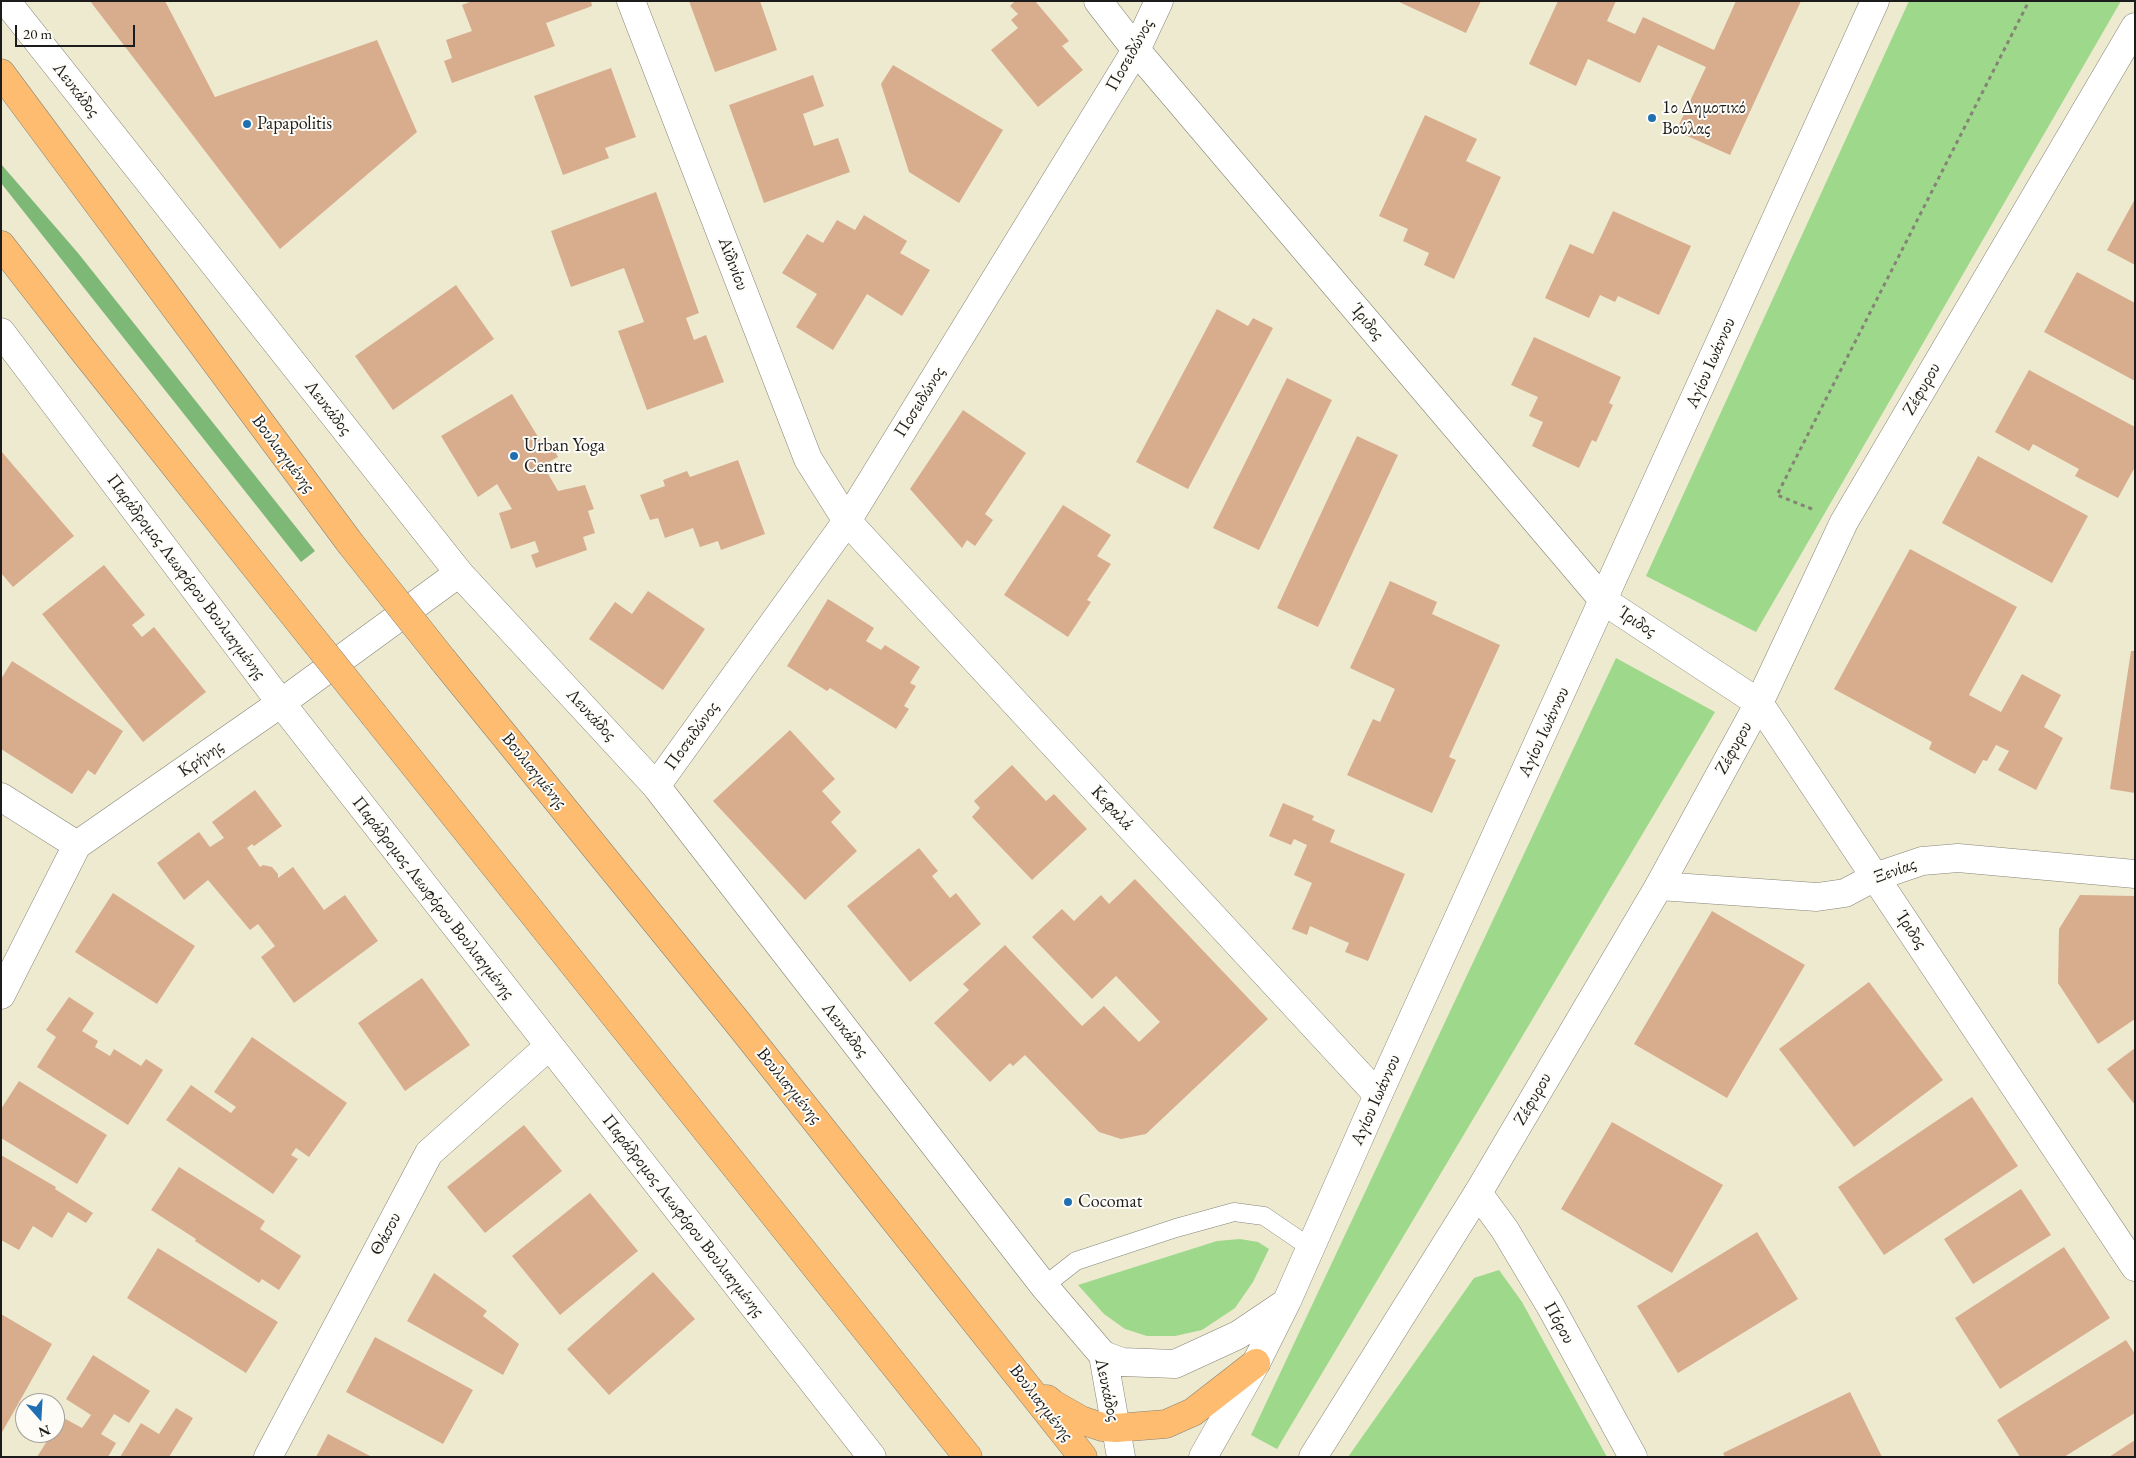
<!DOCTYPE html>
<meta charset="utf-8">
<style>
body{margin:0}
#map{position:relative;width:2136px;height:1458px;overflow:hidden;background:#eeead0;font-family:"EB Garamond",serif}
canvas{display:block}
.frame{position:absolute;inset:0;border:2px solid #1c1c1c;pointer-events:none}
.north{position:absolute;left:15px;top:1393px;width:50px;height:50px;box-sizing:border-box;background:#fdfcf7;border:1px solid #a3a29f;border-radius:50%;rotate:161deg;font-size:14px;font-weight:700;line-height:20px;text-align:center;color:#1c1c1c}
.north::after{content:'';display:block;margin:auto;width:18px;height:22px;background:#1f6fb2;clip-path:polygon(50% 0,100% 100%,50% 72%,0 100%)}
.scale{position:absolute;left:15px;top:25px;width:120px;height:22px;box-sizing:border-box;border:2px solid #1c1c1c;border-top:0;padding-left:6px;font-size:15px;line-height:18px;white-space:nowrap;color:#1c1c1c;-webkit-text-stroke:4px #fdfcf7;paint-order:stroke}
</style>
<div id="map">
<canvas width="2136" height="1458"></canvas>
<div class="frame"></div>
<div class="north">N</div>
<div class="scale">20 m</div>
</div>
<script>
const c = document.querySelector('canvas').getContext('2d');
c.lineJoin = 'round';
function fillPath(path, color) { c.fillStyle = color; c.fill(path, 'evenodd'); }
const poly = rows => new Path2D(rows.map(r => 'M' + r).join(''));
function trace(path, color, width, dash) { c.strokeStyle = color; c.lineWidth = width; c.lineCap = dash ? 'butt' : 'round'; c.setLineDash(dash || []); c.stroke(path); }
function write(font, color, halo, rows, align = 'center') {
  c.font = font + ' "EB Garamond",serif'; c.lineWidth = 4; c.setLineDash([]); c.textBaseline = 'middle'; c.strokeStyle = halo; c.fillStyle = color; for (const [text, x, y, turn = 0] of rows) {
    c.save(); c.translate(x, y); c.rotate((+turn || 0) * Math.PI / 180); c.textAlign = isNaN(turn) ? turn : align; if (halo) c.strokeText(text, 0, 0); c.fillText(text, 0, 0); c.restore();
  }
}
fillPath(poly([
 [1909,1,2121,1,1756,632,1646,576],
 [1616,658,1715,712,1277,1449,1251,1435],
 [1240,1239,1258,1242,1269,1249,1253,1282,1235,1308,1202,1330,1175,1336,1147,1336,1125,1329,1104,1314,1078,1285,1217,1241],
 [1499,1270,1522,1302,1607,1457,1348,1457,1474,1278]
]), '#9ed88b');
fillPath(poly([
 [1,164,78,253,315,551,301,562,1,183]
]), '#7eb877');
fillPath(poly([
 [90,1,165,1,215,97,377,40,417,132,280,249],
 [472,1,591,1,592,6,546,23,555,46,452,83,444,61,452,58,446,40,472,31,462,5],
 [689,1,760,1,777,50,715,72],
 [1015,1,1035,1,1069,41,1062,46,1083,70,1038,107,991,50,1018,28,1011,20,1018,14,1010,6],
 [1397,1,1481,1,1466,33],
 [1558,1,1616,1,1607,21,1635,34,1643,17,1714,50,1736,1,1801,1,1730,155,1676,131,1706,67,1658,45,1640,83,1588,59,1576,86,1529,64],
 [893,65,1003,130,959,203,909,172,881,84],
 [611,68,636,137,605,148,609,158,563,175,534,96],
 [813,75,824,106,803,114,814,146,838,138,850,172,764,203,729,105],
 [1425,115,1477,139,1466,161,1501,177,1454,279,1424,265,1429,253,1403,241,1408,229,1379,216],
 [656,192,699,313,686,318,694,340,706,335,724,382,647,410,618,331,644,322,624,268,571,287,551,231],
 [2135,199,2135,265,2107,250],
 [1613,211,1691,246,1659,315,1618,296,1615,302,1600,295,1589,318,1545,298,1570,244,1593,254],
 [864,215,907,241,900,253,930,270,902,316,867,294,833,350,796,327,817,294,782,273,807,234,823,243,837,220,855,230],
 [2077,272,2135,303,2135,381,2044,332],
 [456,285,494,339,393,410,355,356],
 [1217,309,1248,326,1253,318,1273,328,1188,489,1136,462],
 [1534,337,1621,377,1609,403,1613,405,1596,442,1592,440,1579,468,1532,446,1543,422,1529,416,1538,397,1511,385],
 [2029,370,2135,427,2135,467,2118,498,2075,476,2079,469,2033,444,2029,451,1995,432],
 [1287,378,1332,400,1259,550,1213,528],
 [512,394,543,445,549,441,558,457,543,465,558,491,585,485,594,509,588,511,595,533,583,537,587,550,536,568,531,555,539,552,535,541,511,549,499,513,512,509,497,484,478,497,441,436],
 [963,410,1026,453,985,514,993,520,975,546,967,540,962,548,910,489],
 [1357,436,1398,455,1318,627,1277,608],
 [1,451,74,536,13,587,1,573],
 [1978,456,2088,516,2052,583,1942,523],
 [738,460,765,534,721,550,718,541,700,547,693,528,665,538,658,518,650,520,640,495,665,486,663,480,687,471,690,477],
 [1063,505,1111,535,1097,556,1111,564,1087,600,1091,602,1068,637,1004,595],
 [1910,549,2017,607,1969,695,2001,712,2022,674,2061,695,2044,727,2063,738,2036,790,1998,770,2009,751,1996,745,1987,761,1983,760,1975,774,1929,749,1932,742,1834,689],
 [104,565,145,615,132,625,142,637,154,627,206,692,143,742,42,614],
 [1390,581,1437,602,1432,614,1500,645,1449,757,1456,760,1432,813,1347,775,1373,719,1380,722,1395,689,1350,668],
 [648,591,705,629,663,690,589,639,615,602,632,614],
 [828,599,874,628,866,641,881,650,885,645,920,667,910,683,916,686,904,706,909,709,896,729,830,688,827,691,787,666],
 [2131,651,2135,651,2135,793,2110,789],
 [12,661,123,731,95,775,88,770,72,794,1,749,1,679],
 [790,730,835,779,822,791,841,812,831,822,857,851,805,900,713,801],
 [1012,765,1046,801,1054,794,1087,829,1032,880,972,817,980,808,974,801],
 [255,790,282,826,254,846,252,844,247,848,260,867,263,865,272,867,278,874,278,878,293,867,324,910,345,895,378,941,294,1003,261,957,275,946,258,924,250,930,208,880,184,900,157,863,199,832,210,847,224,838,212,822],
 [1283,803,1314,816,1312,820,1335,830,1330,842,1405,874,1368,961,1345,952,1349,943,1310,926,1307,935,1292,929,1312,883,1294,875,1307,845,1294,839,1291,845,1269,836],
 [919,848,938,871,932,876,950,898,956,893,981,924,910,982,847,906],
 [1135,879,1268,1019,1146,1134,1121,1139,1099,1132,1025,1055,1013,1066,1010,1063,990,1082,934,1023,969,990,963,984,1005,945,1082,1026,1104,1006,1139,1042,1160,1022,1116,976,1092,999,1032,937,1062,909,1074,921,1101,895,1109,904],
 [113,893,195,946,157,1004,75,952],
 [2080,895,2135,896,2135,1019,2098,1044,2058,983,2059,929],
 [1712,911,1805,965,1727,1098,1634,1044],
 [422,978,470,1045,405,1091,358,1023],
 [1869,982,1943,1080,1854,1147,1779,1049],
 [69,997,94,1013,82,1031,98,1041,95,1047,110,1056,114,1049,141,1066,146,1059,163,1070,128,1125,37,1067,56,1037,46,1030],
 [252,1037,347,1103,309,1157,296,1148,291,1155,298,1159,273,1194,166,1120,191,1085,231,1113,236,1107,214,1092],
 [2135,1048,2135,1105,2107,1069],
 [19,1081,107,1135,77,1184,1,1138,1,1109],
 [1972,1097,2018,1166,1884,1255,1838,1187],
 [1612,1122,1723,1185,1672,1273,1561,1209],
 [524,1125,562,1171,485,1233,447,1187],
 [1,1155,56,1187,55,1189,93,1213,86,1223,68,1212,52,1238,33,1226,19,1250,1,1240],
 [179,1167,265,1221,260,1229,301,1256,279,1290,262,1279,259,1283,195,1241,196,1239,151,1210],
 [2021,1189,2051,1235,1973,1284,1944,1239],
 [590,1193,638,1251,560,1315,512,1256],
 [1757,1232,1798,1299,1678,1373,1637,1306],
 [2064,1247,2110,1318,2000,1389,1955,1318],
 [158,1248,278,1322,246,1373,127,1298],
 [653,1272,695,1319,609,1395,567,1349],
 [434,1273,487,1311,483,1316,519,1344,503,1375,407,1321],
 [1,1314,52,1344,1,1434],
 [375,1337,473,1390,443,1444,346,1392],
 [2126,1340,2135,1354,2135,1413,2064,1457,2020,1457,1997,1420],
 [93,1355,150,1391,129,1423,114,1414,101,1434,116,1443,108,1457,37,1457,52,1433,55,1433,55,1428,62,1417,82,1428,91,1415,66,1399],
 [1850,1392,1882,1457,1725,1457,1723,1453],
 [176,1408,193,1418,169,1457,120,1457,141,1423,159,1434],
 [328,1434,372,1457,316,1457],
 [2135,1440,2135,1457,2109,1457]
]), '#d8ad8e');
const service = poly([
 [1044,1286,1076,1261,1176,1228,1234,1212,1264,1216,1311,1248]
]);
const minor = poly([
 [631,1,808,459,847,521,1378,1095],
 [1098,1,1136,50,1604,601,1759,703,2135,1267],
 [656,786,847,521,1136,50,1159,1],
 [1,797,77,845],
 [1659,886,1817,897,1845,893,1875,877,1922,861,1958,858,2135,874],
 [1,995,77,845,281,703,459,573],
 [1478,1193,1505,1230,1551,1307,1633,1457],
 [268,1457,429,1153,549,1046]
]);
const tertiary = poly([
 [6,1,459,573,656,786,1044,1286,1103,1355,1121,1457],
 [1,332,281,703,872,1457],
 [1103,1355,1122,1362,1175,1364,1238,1335,1284,1304],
 [1203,1457,1256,1363,1287,1301,1378,1095,1875,1],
 [1313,1457,1478,1193,1659,886,1759,703,1844,522,2135,27]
]);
const primary = poly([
 [1,73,350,543],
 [1,245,82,349,281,599],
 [443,660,738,1023,1083,1457],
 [374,715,968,1457],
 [1047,1399,1053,1404,1081,1420,1102,1427,1116,1428,1166,1424,1193,1412,1256,1363]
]);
trace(service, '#858376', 19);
trace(minor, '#858376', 29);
trace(tertiary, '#858376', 29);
trace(primary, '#858376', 29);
trace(poly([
 [1812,509,1777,495,2029,1]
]), '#858376', 3, [4, 4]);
trace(service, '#fff', 18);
trace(minor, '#fff', 28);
trace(tertiary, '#fff', 28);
trace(primary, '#fdbc6f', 28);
const primaryBridge = poly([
 [350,543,443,660],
 [281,599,374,715]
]);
trace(primaryBridge, '#858376', 29, []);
trace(primaryBridge, '#fdbc6f', 28);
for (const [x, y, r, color] of [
 [1652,118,5,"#1f6fb2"],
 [247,124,5,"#1f6fb2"],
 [514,456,5,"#1f6fb2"],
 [1068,1202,5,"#1f6fb2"]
]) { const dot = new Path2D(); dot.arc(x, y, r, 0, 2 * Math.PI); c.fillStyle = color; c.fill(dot); trace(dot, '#fdfcf7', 2); }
write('18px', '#1c1c1c', '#fdfcf7', [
 ["Ποσειδώνος",1130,55,-61],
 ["Λευκάδος",76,90,52],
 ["Αϊδινίου",733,264,69],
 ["Ίριδος",1367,322,50],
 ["Αγίου Ιωάννου",1711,363,-66],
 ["Ζέφυρου",1922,389,-60],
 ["Ποσειδώνος",920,402,-58],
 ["Λευκάδος",328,408,52],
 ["Βουλιαγμένης",283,454,53],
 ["Παράδρομος Λεωφόρου Βουλιαγμένης",186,577,53],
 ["Ίριδος",1637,622,33],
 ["Λευκάδος",591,715,47],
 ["Αγίου Ιωάννου",1544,732,-65],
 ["Ποσειδώνος",692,736,-54],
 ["Ζέφυρου",1734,748,-61],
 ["Κρήνης",201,759,-35],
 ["Βουλιαγμένης",534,771,51],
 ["Κεφαλά",1112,808,47],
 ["Ξενίας",1895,871,-20],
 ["Παράδρομος Λεωφόρου Βουλιαγμένης",433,898,52],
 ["Ίριδος",1911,930,56],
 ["Λευκάδος",845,1030,52],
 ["Βουλιαγμένης",789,1086,51],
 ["Ζέφυρου",1533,1099,-60],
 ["Αγίου Ιωάννου",1376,1100,-66],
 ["Παράδρομος Λεωφόρου Βουλιαγμένης",683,1216,52],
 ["Θάσου",386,1234,-62],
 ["Πόρου",1559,1323,61],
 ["Λευκάδος",1107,1390,78],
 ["Βουλιαγμένης",1041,1403,52]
]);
write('18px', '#1c1c1c', '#fdfcf7', [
 ["1ο Δημοτικό",1662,108],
 ["Βούλας",1662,129],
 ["Papapolitis",257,124],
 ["Urban Yoga",524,446],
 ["Centre",524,467],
 ["Cocomat",1078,1202]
], 'left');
</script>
